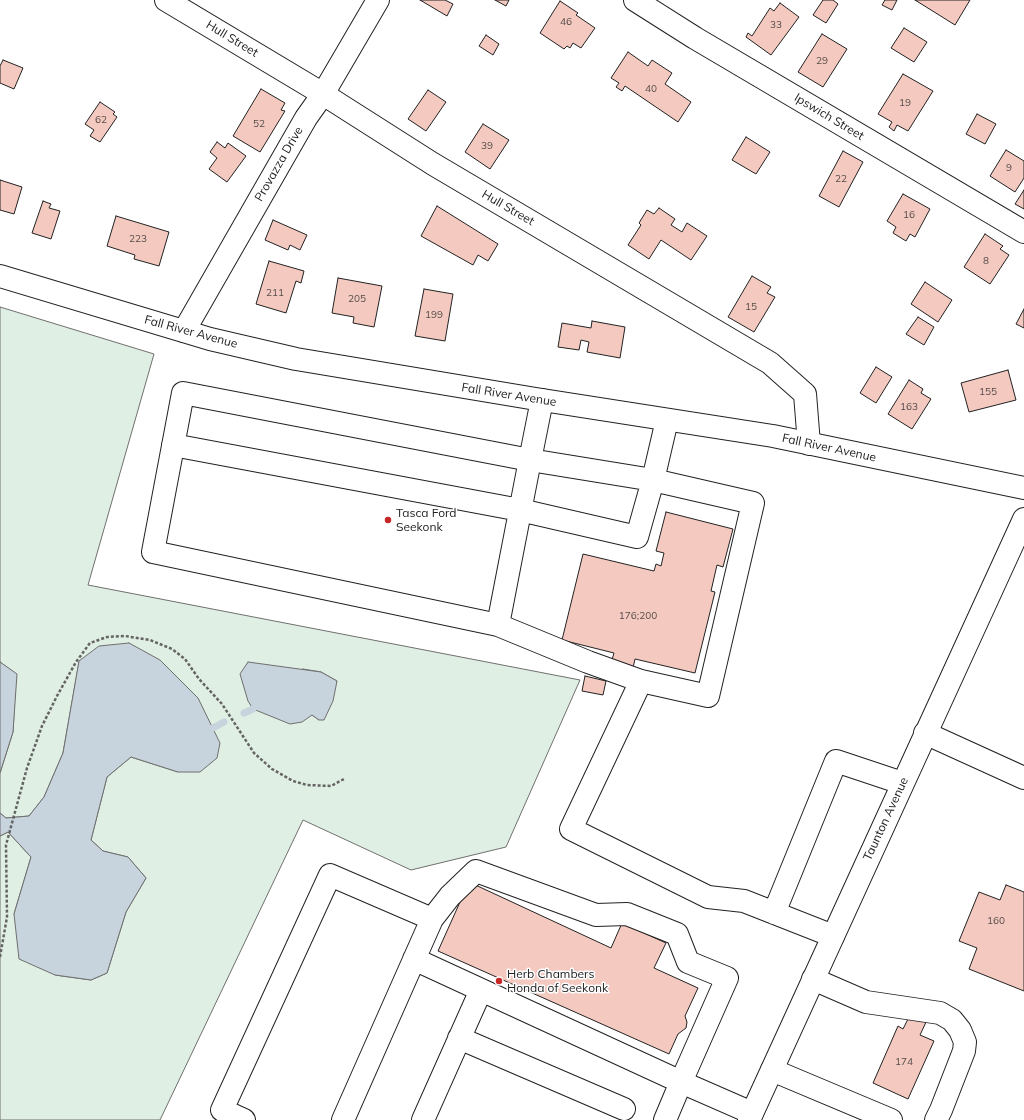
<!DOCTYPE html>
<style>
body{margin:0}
canvas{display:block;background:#fff}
</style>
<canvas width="1024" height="1120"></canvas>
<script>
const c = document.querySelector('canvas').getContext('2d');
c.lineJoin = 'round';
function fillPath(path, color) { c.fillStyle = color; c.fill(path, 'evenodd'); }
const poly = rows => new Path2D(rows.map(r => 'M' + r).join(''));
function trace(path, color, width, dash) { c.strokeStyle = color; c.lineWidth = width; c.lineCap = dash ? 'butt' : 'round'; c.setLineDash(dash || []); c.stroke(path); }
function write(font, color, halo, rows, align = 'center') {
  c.font = font + ' Mulish,sans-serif'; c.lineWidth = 3; c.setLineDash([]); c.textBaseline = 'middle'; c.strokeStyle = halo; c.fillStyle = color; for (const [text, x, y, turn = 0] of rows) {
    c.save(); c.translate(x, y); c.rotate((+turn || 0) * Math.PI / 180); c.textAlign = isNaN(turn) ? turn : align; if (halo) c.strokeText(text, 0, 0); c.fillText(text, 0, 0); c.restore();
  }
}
const green = poly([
 [0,307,154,354,88,585,580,680,506,847,411,870,303,820,160,1120,0,1120,0,836,8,832,31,857,14,914,55,975,91,980,107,973,126,912,146,878,128,857,103,851,91,840,107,777,131,757,178,772,79,662,63,753,44,797,29,816,6,818,0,813,0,773,13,732,16,674,0,662,0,307],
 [303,669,321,672,337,681,319,720,312,715,303,669]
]);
fillPath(green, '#e0efe3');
trace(green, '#6f6f6f', 1);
const water = poly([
 [129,643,160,660,198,698,220,743,217,758,200,772,178,772,131,757,107,777,91,840,103,851,128,857,146,878,126,912,107,973,91,980,55,975,19,959,14,914,31,857,8,832,0,836,0,813,6,818,29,816,44,797,63,753,79,661,99,646,129,643],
 [0,662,17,674,13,732,0,773,0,662],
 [248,662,321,672,337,681,333,701,324,720,319,720,312,715,302,722,290,724,253,709,248,701,240,674,248,662]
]);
fillPath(water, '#c7d3dd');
trace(water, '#6f6f6f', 1);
trace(poly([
 [244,713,253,709],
 [213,728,224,722]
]), '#c7d3dd', 7);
const building = poly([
 [420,0,445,0,453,4,447,16,420,0],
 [495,0,509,0,506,6,495,0],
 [823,0,833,0,838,4,826,23,813,15,823,0],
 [885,0,897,0,892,10,882,5,885,0],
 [915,0,970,0,955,25,915,0],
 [560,1,578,13,576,15,595,28,581,48,573,43,570,48,567,46,564,49,540,33,560,1],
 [780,3,799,17,771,55,746,37,748,33,752,36,770,8,774,11,780,3],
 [904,28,927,42,914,62,891,48,904,28],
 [822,34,847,49,823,87,798,72,822,34],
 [486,35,499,44,493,55,479,46,486,35],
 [628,52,648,66,652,60,672,73,665,84,691,102,678,122,625,86,622,91,616,87,619,83,611,78,628,52],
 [3,60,23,68,14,89,0,83,0,66,3,60],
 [903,74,933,91,908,131,897,125,894,131,889,127,892,122,878,114,903,74],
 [261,89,285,103,281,110,285,111,260,152,233,136,261,89],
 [428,90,446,102,426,131,408,119,428,90],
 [100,102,115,112,113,114,117,117,100,142,90,136,94,130,85,124,100,102],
 [977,114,996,124,985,144,966,134,977,114],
 [483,124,509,140,490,169,465,152,483,124],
 [746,137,770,152,756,174,732,160,746,137],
 [217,142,225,148,228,143,246,156,227,182,209,169,217,158,210,152,217,142],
 [1006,150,1024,161,1024,178,1015,192,990,176,1006,150],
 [843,151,863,162,839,207,819,196,843,151],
 [0,180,22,187,14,214,0,210,0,180],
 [1024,190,1024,209,1015,204,1024,190],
 [903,194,930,209,915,237,910,234,906,241,893,233,896,227,887,221,903,194],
 [43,201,51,204,49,208,60,211,51,239,32,233,43,201],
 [437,206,498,244,488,261,478,255,473,265,421,236,437,206],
 [659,208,675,219,671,225,682,232,687,223,707,236,691,260,661,240,649,259,628,245,641,225,639,223,647,210,654,214,659,208],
 [116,216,169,232,159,266,134,259,135,255,107,246,116,216],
 [273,220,307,235,300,250,290,245,288,250,265,240,273,220],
 [985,234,1003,246,1000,249,1009,255,990,284,964,267,985,234],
 [269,261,304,271,301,283,296,281,286,313,256,304,269,261],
 [752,276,771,287,767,293,775,297,754,332,728,317,752,276],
 [338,278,382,286,374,327,353,323,354,317,332,313,338,278],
 [925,282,952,300,938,322,911,304,925,282],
 [424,289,453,294,445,341,415,336,424,289],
 [1024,309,1024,328,1016,324,1024,309],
 [918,317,934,327,924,345,906,334,918,317],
 [592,321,625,327,620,358,587,352,589,342,581,340,579,350,558,347,562,323,591,328,592,321],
 [876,367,892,377,876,403,860,393,876,367],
 [1008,370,1016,400,969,412,961,383,1008,370],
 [909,380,923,389,921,393,931,399,912,429,888,414,909,380],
 [666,512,733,529,723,567,717,565,711,591,715,592,695,673,635,659,633,668,611,663,614,653,562,640,583,554,654,571,656,564,661,566,664,553,656,551,666,512],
 [585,676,606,681,603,695,582,691,585,676],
 [469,882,611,948,622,923,666,943,654,968,698,988,685,1016,687,1022,686,1028,678,1034,669,1054,438,951,469,882],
 [1006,885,1024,892,1024,991,969,969,977,948,959,941,979,892,1000,900,1006,885],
 [911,1013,927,1020,920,1035,934,1041,908,1099,873,1083,898,1026,903,1029,911,1013]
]);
fillPath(building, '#f3c9c0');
trace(building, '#222', 1);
const minor = poly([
 [166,0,323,94,433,164,770,363,805,394,809,444],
 [635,0,695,38,1024,232],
 [184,331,306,118,323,94,378,0],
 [542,400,530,460,509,568,498,625,153,552,183,393,530,460,653,480,667,420],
 [173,445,520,510,637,537,653,480,753,503,708,696,641,681,588,662,498,625],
 [641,681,571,829,708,897,744,901,833,936],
 [925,733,1024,778],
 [774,913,836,761,902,783],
 [414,959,681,1082,665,1120],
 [813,979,866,1002,940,1013,952,1020,960,1030,965,1042,964,1051,941,1110,936,1120],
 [459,1038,624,1109],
 [772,1070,891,1120],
 [244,1120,222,1110,330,875,432,919],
 [343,1120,432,919,450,896,476,871,596,915,627,914,677,934,688,962,727,978,681,1082,752,1113],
 [423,1120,481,990]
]);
const major = poly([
 [0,276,210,339,296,359,536,399,773,436,1024,488]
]);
const highway = poly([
 [749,1120,1024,519]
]);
trace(minor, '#222', 24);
trace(major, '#222', 24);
trace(highway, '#222', 24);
trace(poly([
 [0,957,7,917,6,845,27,768,42,726,57,696,76,662,90,643,107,637,125,636,150,640,172,649,185,659,199,679,222,704,254,753,272,769,293,781,307,785,331,786,344,779]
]), '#646464', 2.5, [3, 2]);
trace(minor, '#fff', 22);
trace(major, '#fff', 22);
trace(highway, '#fff', 22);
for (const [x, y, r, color] of [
 [388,520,4,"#c62828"],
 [499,981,4,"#c62828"]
]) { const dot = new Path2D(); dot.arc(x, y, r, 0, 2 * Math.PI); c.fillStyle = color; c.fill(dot); trace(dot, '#fff', 1.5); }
write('10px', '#564c4a', null, [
 ["46",566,22],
 ["33",776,25],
 ["29",822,61],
 ["40",651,89],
 ["19",905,103],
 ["62",101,120],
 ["52",259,124],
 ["39",487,146],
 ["9",1009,168],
 ["22",841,179],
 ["16",909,215],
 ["223",138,239],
 ["8",986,261],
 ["211",275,293],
 ["205",357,299],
 ["15",751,307],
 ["199",434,315],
 ["155",988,392],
 ["163",909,407],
 ["176;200",638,616],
 ["160",996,921],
 ["174",904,1062]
]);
write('12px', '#222', '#fff', [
 ["Hull Street",232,39,31],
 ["Ipswich Street",829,117,31],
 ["Provazza Drive",279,164,-60],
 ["Hull Street",508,208,30],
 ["Fall River Avenue",191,332,15],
 ["Fall River Avenue",509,395,9],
 ["Fall River Avenue",829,448,12],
 ["Taunton Avenue",886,819,-65]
]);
write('12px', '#222', '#fff', [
 ["Tasca Ford",396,513],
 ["Seekonk",396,527],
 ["Herb Chambers",507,974],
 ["Honda of Seekonk",507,988]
], 'left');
</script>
